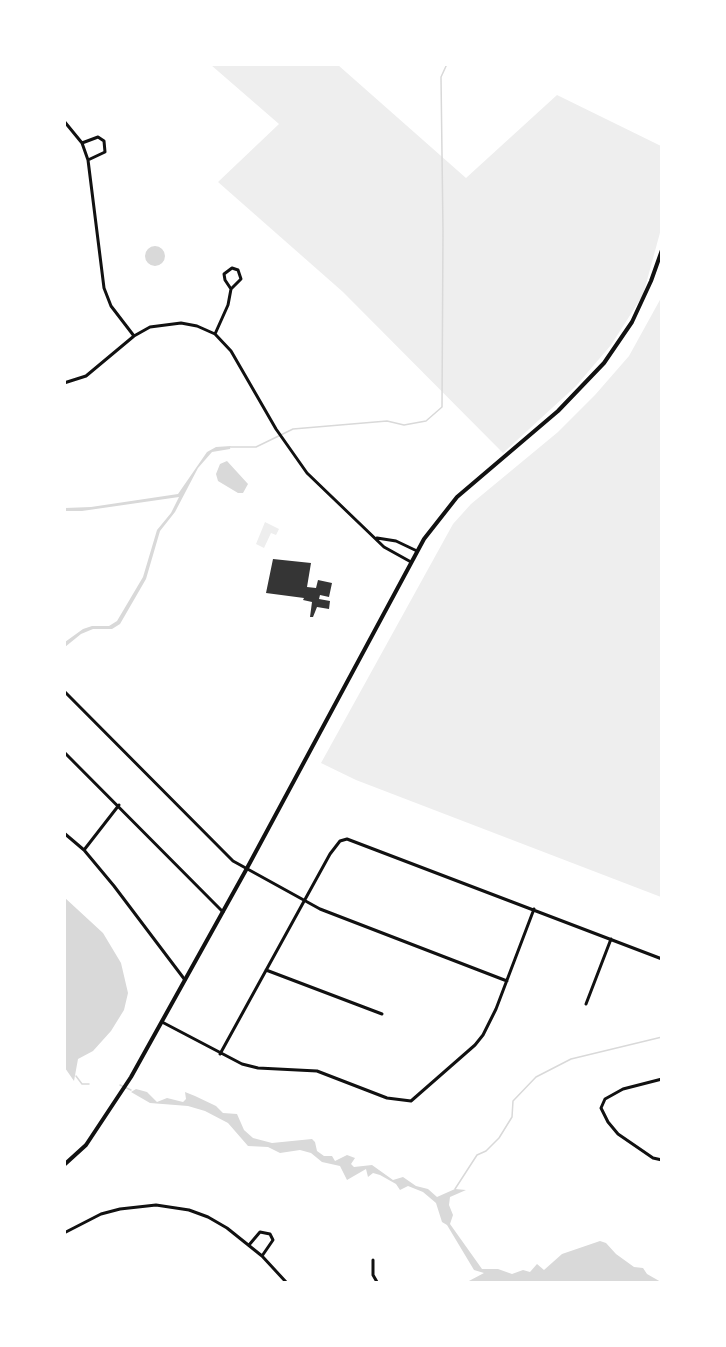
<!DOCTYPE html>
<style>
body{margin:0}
#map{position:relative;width:726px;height:1347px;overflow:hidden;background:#fff;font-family:"Roboto Serif",serif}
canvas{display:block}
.frame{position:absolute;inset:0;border:66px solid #fff;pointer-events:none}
</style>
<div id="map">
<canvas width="726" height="1347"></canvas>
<div class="frame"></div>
</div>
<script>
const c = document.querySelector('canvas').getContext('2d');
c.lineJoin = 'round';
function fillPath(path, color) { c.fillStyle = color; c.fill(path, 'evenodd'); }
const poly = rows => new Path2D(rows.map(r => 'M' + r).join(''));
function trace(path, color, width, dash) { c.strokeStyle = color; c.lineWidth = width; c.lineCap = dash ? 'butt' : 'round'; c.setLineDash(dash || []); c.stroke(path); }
fillPath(poly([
 [211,65,338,65,466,178,557,95,661,146,661,229,643,295,611,345,576,386,503,453,343,292,218,182,279,124],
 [661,298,662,897,661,897,356,780,321,763,453,524,471,504,558,432,595,395,629,356],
 [265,522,279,529,276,535,271,533,264,548,256,544]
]), '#eee');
fillPath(poly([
 '145 256a10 10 0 1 1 20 0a10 10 0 1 1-20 0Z',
 [231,446,230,449,212,452,198,468,175,512,160,531,146,579,120,624,112,629,93,629,81,634,65,647,65,642,83,629,92,626,109,626,117,621,143,577,157,530,171,513,179,497,82,511,65,511,65,508,91,507,178,494,207,452,216,447],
 [227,461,248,484,243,493,238,493,218,481,216,474,220,464],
 [64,897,103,933,121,963,128,993,124,1010,111,1031,93,1051,78,1059,74,1081,65,1068],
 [136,1089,147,1092,157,1102,167,1098,183,1102,186,1099,185,1092,195,1096,216,1106,223,1113,237,1114,244,1130,253,1138,272,1143,312,1139,315,1142,317,1151,324,1156,332,1156,335,1161,347,1155,355,1158,351,1164,354,1167,372,1165,393,1180,403,1177,416,1186,428,1189,437,1197,455,1189,466,1190,450,1197,449,1205,453,1215,450,1224,482,1269,498,1269,512,1274,523,1270,530,1272,537,1264,544,1270,562,1254,600,1241,606,1243,616,1254,634,1267,643,1268,647,1274,661,1282,467,1282,484,1273,474,1270,447,1225,442,1222,436,1203,423,1192,408,1186,400,1190,396,1184,380,1175,373,1173,368,1177,366,1169,347,1180,340,1166,322,1162,311,1153,300,1150,280,1153,268,1147,248,1146,228,1123,205,1111,188,1106,150,1103,131,1092]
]), '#d9d9d9');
trace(poly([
 [231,447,256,447,293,429,387,421,404,425,426,421,442,407,443,231,441,77,447,64],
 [76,1076,82,1084,89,1084],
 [120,1085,131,1090],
 [455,1189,477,1155,486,1151,499,1138,512,1117,513,1101,536,1077,571,1059,662,1037]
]), '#d9d9d9', 1.5);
fillPath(poly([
 [273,559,311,563,307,587,316,588,318,580,332,583,329,597,320,595,319,599,330,601,329,609,317,607,313,617,310,617,312,602,303,600,304,598,266,593]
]), '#353535');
trace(poly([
 [64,121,82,143,88,160,104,288,111,306,134,336],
 [82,143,98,137,104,141,105,152,88,160],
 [215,334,228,305,231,289,241,279,238,270,232,268,224,274,225,280,231,289],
 [64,383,86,376,134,336,150,327,181,323,197,326,215,334,231,351,276,429,307,473,384,547,411,562],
 [377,538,396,541,417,551],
 [64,691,233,861,320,909,507,981],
 [64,752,223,912],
 [64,833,84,850,114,886,185,980],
 [84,850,119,805],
 [266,970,382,1014],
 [586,1004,611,939],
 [162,1022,242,1064,258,1068,317,1071,387,1098,411,1101,475,1045,483,1035,496,1009,534,909],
 [220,1054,330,854,340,841,347,839,662,959],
 [662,1079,623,1089,605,1099,601,1108,608,1122,618,1134,653,1158,662,1160],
 [64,1233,101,1214,120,1209,156,1205,189,1210,208,1217,227,1228,262,1256,286,1282],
 [249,1245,260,1232,270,1234,273,1240,262,1256],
 [373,1260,373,1275,377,1282]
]), '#111', 3);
trace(poly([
 [64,1165,86,1145,131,1077,246,870,424,539,457,497,558,411,604,363,632,322,651,281,662,250]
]), '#111', 4);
</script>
